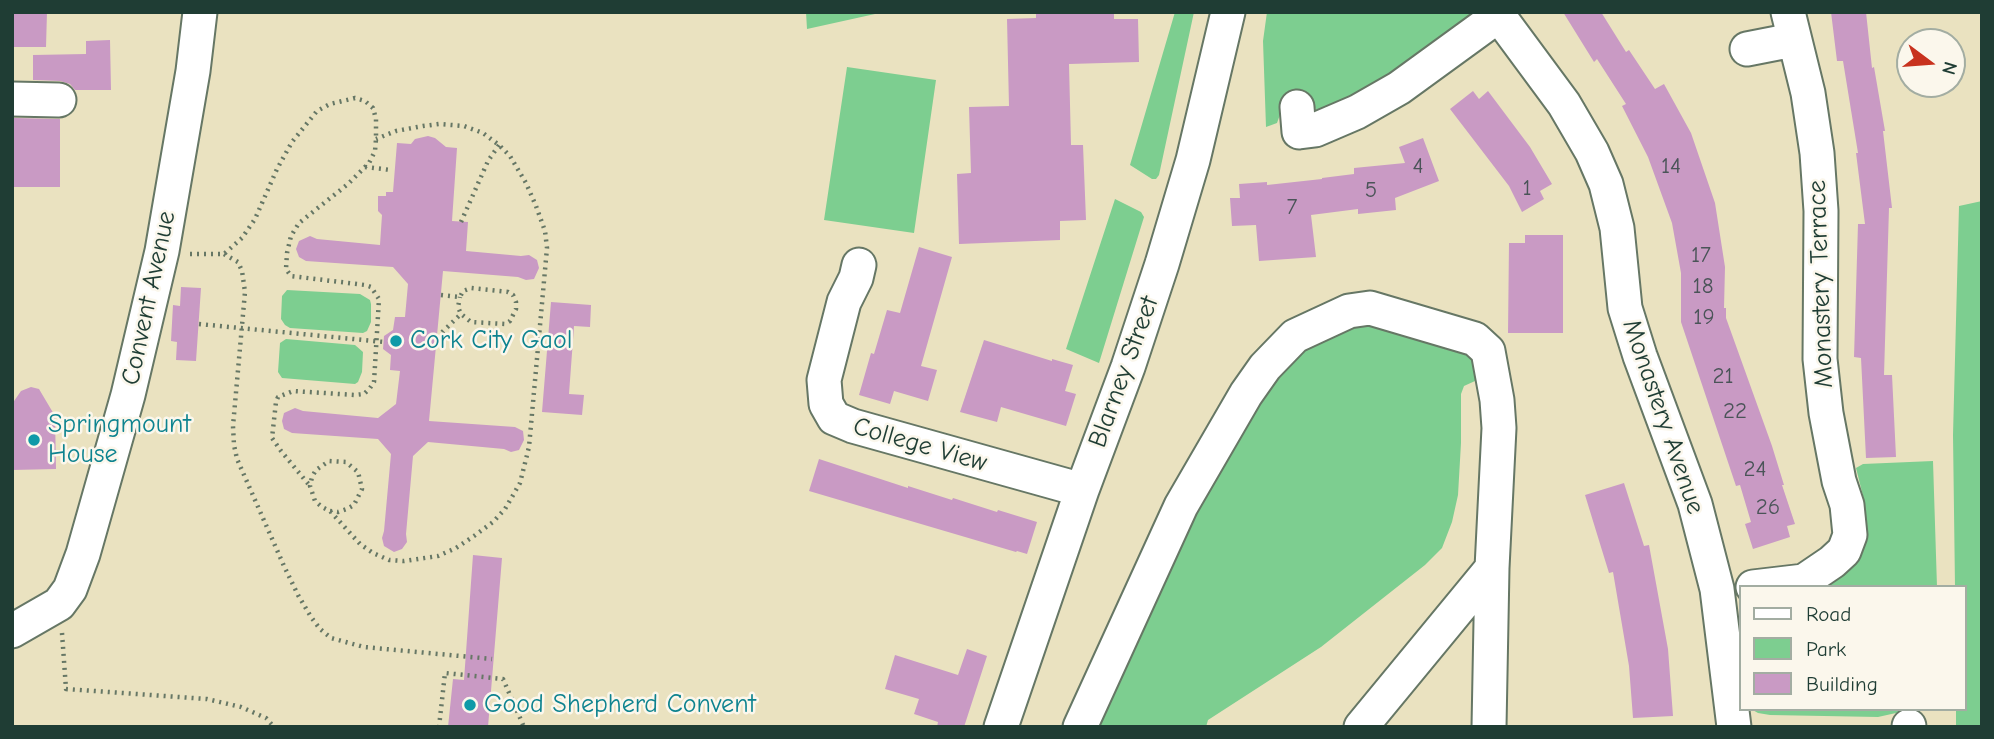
<!DOCTYPE html>
<style>
body{margin:0}
#map{position:relative;width:1994px;height:739px;overflow:hidden;background:#eae2c0;font-family:"Comic Neue",sans-serif}
canvas{display:block}
.frame{position:absolute;inset:0;border:14px solid #1f3d34;pointer-events:none}
.legend{position:absolute;left:1739px;top:585px;width:228px;height:126px;box-sizing:border-box;background:#fbf7ec;border:2px solid #a3ada2;margin:0;padding:9px 12px;list-style:none;font-size:21px;color:#1f3d34}
.legend li{display:flex;align-items:center;gap:14px;height:35px}
.legend b{width:35px;border:2px solid #a3ada2}
.north{position:absolute;left:1896px;top:28px;width:70px;height:70px;box-sizing:border-box;background:#fbf7ec;border:2px solid #a3ada2;border-radius:50%;rotate:106deg;font-size:19px;font-weight:700;line-height:28px;text-align:center;color:#1f3d34}
.north::after{content:'';display:block;margin:auto;width:24px;height:32px;background:#c8321e;clip-path:polygon(50% 0,100% 100%,50% 72%,0 100%)}
</style>
<div id="map">
<canvas width="1994" height="739"></canvas>
<div class="frame"></div>
<ul class="legend">
<li><b style="height:9px;background:#fff"></b>Road</li>
<li><b style="height:19px;background:#7dce90"></b>Park</li>
<li><b style="height:19px;background:#c99ac4"></b>Building</li>
</ul>
<div class="north">N</div>
</div>
<script>
const c = document.querySelector('canvas').getContext('2d');
c.lineJoin = 'round';
function fillPath(path, color) { c.fillStyle = color; c.fill(path, 'evenodd'); }
const poly = rows => new Path2D(rows.map(r => 'M' + r).join(''));
function trace(path, color, width, dash) { c.strokeStyle = color; c.lineWidth = width; c.lineCap = dash ? 'butt' : 'round'; c.setLineDash(dash || []); c.stroke(path); }
function write(font, color, halo, rows, align = 'center') {
  c.font = font + ' "Comic Neue",sans-serif'; c.lineWidth = 5; c.setLineDash([]); c.textBaseline = 'middle'; c.strokeStyle = halo; c.fillStyle = color; for (const [text, x, y, turn = 0] of rows) {
    c.save(); c.translate(x, y); c.rotate((+turn || 0) * Math.PI / 180); c.textAlign = isNaN(turn) ? turn : align; if (halo) c.strokeText(text, 0, 0); c.fillText(text, 0, 0); c.restore();
  }
}
fillPath(poly([
 [806,12,875,12,875,14,807,29],
 [1175,12,1194,12,1159,175,1156,179,1152,179,1130,165],
 [1267,12,1471,12,1474,19,1409,67,1329,113,1317,110,1310,104,1282,109,1277,123,1266,127,1263,41],
 [847,67,936,80,914,233,824,220],
 [1115,199,1141,212,1144,217,1099,363,1066,349],
 [1982,201,1982,727,1956,727,1956,709,1964,709,1964,587,1955,587,1953,435,1959,206],
 [287,290,360,294,370,300,371,304,371,322,367,331,363,333,290,328,285,325,281,319,282,296],
 [1364,317,1466,347,1486,376,1464,386,1461,394,1461,443,1458,495,1452,522,1442,548,1425,565,1321,647,1208,720,1206,727,1091,727,1158,573,1254,396,1304,341],
 [286,339,355,345,363,352,362,372,358,382,355,384,282,378,278,372,280,343],
 [1933,461,1937,587,1823,587,1864,527,1864,500,1856,468,1863,464],
 [1751,709,1914,709,1878,717,1770,715,1758,713]
]), '#7dce90');
fillPath(poly([
 [12,12,47,12,46,47,12,47],
 [1036,12,1114,12,1114,19,1138,19,1139,62,1069,64,1071,145,1083,145,1086,220,1060,221,1060,240,959,244,957,174,971,173,969,107,1009,106,1007,19,1036,18],
 [1563,12,1601,12,1626,52,1629,50,1655,89,1664,84,1691,133,1715,203,1725,267,1724,308,1726,308,1726,318,1772,446,1784,485,1782,485,1795,524,1787,526,1790,537,1753,549,1745,524,1751,522,1740,485,1736,486,1681,322,1681,273,1672,223,1648,157,1622,106,1626,104,1597,59,1594,62],
 [1831,12,1866,12,1872,68,1874,67,1885,131,1883,131,1892,208,1889,208,1884,375,1892,375,1896,457,1866,458,1861,358,1854,357,1858,224,1865,224,1856,153,1858,153,1843,61,1837,61],
 [110,40,111,90,75,90,70,84,60,81,33,80,33,55,86,54,86,41],
 [1473,91,1479,99,1488,91,1530,147,1552,184,1540,191,1544,199,1522,212,1509,186,1450,109],
 [14,118,60,119,60,187,12,187,12,120],
 [428,136,435,138,446,147,457,148,452,221,468,222,466,251,521,256,529,255,537,260,539,268,534,279,526,280,518,277,443,271,429,421,515,427,523,431,524,440,519,450,511,452,504,449,428,442,413,456,406,534,407,542,402,549,394,552,384,546,382,538,384,531,391,454,378,439,292,433,284,429,282,421,284,413,295,408,303,411,378,418,396,404,400,371,390,370,391,355,383,349,384,336,393,330,395,317,405,317,408,284,393,267,306,261,299,257,296,249,299,241,310,236,317,239,380,245,382,215,378,211,378,196,386,196,386,192,393,192,397,143,411,144,415,139],
 [1423,138,1439,181,1395,198,1396,210,1358,214,1358,209,1311,215,1316,257,1259,261,1256,225,1232,226,1230,198,1240,198,1239,184,1267,182,1267,185,1322,179,1322,178,1354,174,1354,168,1405,163,1399,147],
 [1525,235,1563,235,1563,333,1508,333,1509,243,1525,243],
 [919,247,952,257,921,366,937,370,928,401,894,391,890,404,859,395,871,353,874,354,887,310,900,313],
 [181,287,201,288,196,361,176,360,177,342,171,341,173,305,180,306],
 [551,302,591,305,590,327,574,326,569,394,584,395,582,415,542,412],
 [984,340,1052,361,1052,359,1073,365,1065,391,1076,394,1066,426,1001,407,997,422,960,412],
 [31,387,39,389,55,416,56,469,12,470,12,404,21,391],
 [819,459,908,488,908,486,952,500,953,498,997,512,998,510,1037,522,1027,554,1017,551,1016,552,809,491],
 [1624,483,1644,546,1649,545,1668,649,1673,716,1633,718,1629,666,1613,572,1609,573,1585,495],
 [473,555,502,558,488,727,448,727,453,679,464,680],
 [967,649,987,656,964,727,937,727,938,722,914,714,919,699,885,689,895,655,958,675]
]), '#c99ac4');
const minor = poly([
 [1496,12,1564,104,1592,152,1606,184,1617,228,1625,308,1640,356,1695,504,1717,589,1734,727],
 [1747,49,1793,40],
 [12,99,59,100],
 [1297,107,1299,132,1315,130,1357,112,1399,88,1498,16],
 [859,265,856,278,844,302,824,380,826,404,834,418,853,426,1082,490],
 [1753,587,1804,581,1832,562,1844,551,1850,535,1847,505,1839,481,1826,413,1820,359,1821,211,1817,153,1808,93,1788,12],
 [12,631,59,604,70,589,83,554,128,395,162,251,193,71,200,12],
 [1001,727,1082,490,1128,367,1162,264,1193,160,1228,12],
 [1080,727,1181,506,1246,394,1265,367,1295,336,1349,311,1370,308,1475,339,1488,351,1497,400,1499,428,1492,568,1489,727],
 [1361,727,1492,568],
 [1909,727,1909,726]
]);
trace(minor, '#667765', 37);
trace(poly([
 [365,167,391,170],
 [461,222,488,161,499,145],
 [190,254,224,254,242,238,255,219,277,169,292,142,317,111,330,104,355,98,365,101,373,108,376,119,376,139,375,151,369,163,348,184,299,223,291,236,287,253,286,269,291,276,365,285,371,287,379,299,374,382,370,388,364,394,355,395,293,391,278,397,276,402,272,438,281,451,310,486],
 [224,254,238,262,242,271,245,292,233,426,234,445,237,459,284,566,298,595,311,617,320,629,331,638,364,647,492,659],
 [441,295,460,297,463,291,471,288,508,292,513,295,516,302,516,309,510,321,505,324,471,322,461,314,458,307,460,297],
 [199,324,384,342],
 [437,337,461,314],
 [330,511,338,512,347,509,354,505,362,489,358,472,346,462,329,461,316,470,312,477,310,486,315,501,322,507,330,511,360,544,373,553,389,560,404,561,438,556,456,548,474,536,493,522,505,509,520,483,529,447,547,248,545,231,536,206,526,183,510,156,499,145,483,133,464,126,439,124,423,126,396,131,376,139],
 [62,633,66,689,207,699,241,707,266,718,274,727],
 [439,727,445,673,503,679,524,727]
]), '#667765', 4.5, [2, 5]);
trace(minor, '#fff', 33);
for (const [x, y, r, color] of [
 [396,341,7,"#0f9aa8"],
 [34,440,7,"#0f9aa8"],
 [470,705,7,"#0f9aa8"]
]) { const dot = new Path2D(); dot.arc(x, y, r, 0, 2 * Math.PI); c.fillStyle = color; c.fill(dot); trace(dot, '#fbf7ec', 2.5); }
write('23px', '#4a5458', null, [
 ["4",1418,166],
 ["14",1671,166],
 ["1",1527,188],
 ["5",1371,190],
 ["7",1292,207],
 ["17",1701,255],
 ["18",1703,286],
 ["19",1704,317],
 ["21",1723,376],
 ["22",1735,411],
 ["24",1755,469],
 ["26",1768,507]
]);
write('26px', '#1f3d34', '#fbf7ec', [
 ["Monastery Terrace",1821,284,-92],
 ["Convent Avenue",149,298,-78],
 ["Blarney Street",1124,372,-70],
 ["Monastery Avenue",1663,417,71],
 ["College View",920,445,16]
]);
write('26px', '#0d838f', '#fbf7ec', [
 ["Cork City Gaol",410,341],
 ["Springmount",48,425],
 ["House",48,455],
 ["Good Shepherd Convent",484,705]
], 'left');
</script>
